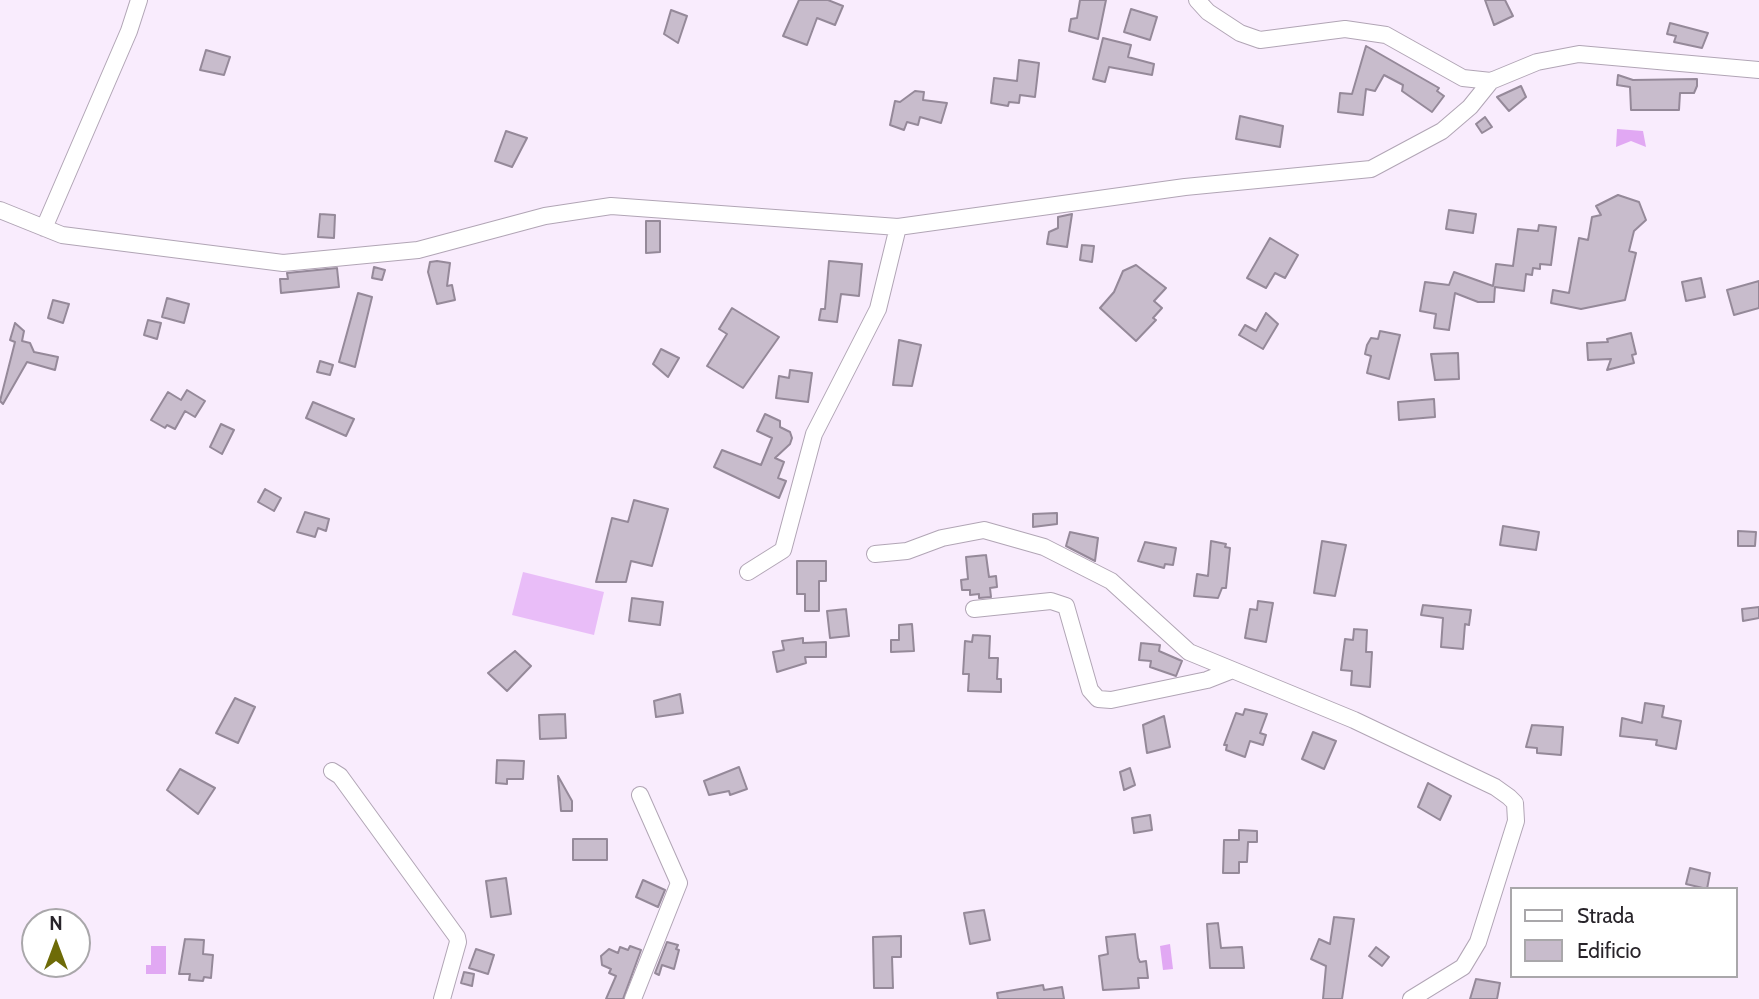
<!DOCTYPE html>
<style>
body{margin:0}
#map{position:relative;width:1759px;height:999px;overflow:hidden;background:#f9ecfd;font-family:Cabin,sans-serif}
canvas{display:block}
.legend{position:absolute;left:1510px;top:887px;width:228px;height:91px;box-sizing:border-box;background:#fff;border:2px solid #a9a7aa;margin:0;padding:9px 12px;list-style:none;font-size:21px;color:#28242a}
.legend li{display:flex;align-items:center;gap:14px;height:35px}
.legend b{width:35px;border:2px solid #a9a7aa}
.north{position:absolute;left:21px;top:908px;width:70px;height:70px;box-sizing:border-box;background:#fff;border:2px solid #a9a7aa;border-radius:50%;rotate:0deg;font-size:19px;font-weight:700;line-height:28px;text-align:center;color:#28242a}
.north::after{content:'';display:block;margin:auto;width:24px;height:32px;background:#6e6b07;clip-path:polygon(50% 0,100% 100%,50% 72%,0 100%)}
</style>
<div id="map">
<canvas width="1759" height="999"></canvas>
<ul class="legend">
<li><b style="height:9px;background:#fff"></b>Strada</li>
<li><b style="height:19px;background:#c8bccc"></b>Edificio</li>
</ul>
<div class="north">N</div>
</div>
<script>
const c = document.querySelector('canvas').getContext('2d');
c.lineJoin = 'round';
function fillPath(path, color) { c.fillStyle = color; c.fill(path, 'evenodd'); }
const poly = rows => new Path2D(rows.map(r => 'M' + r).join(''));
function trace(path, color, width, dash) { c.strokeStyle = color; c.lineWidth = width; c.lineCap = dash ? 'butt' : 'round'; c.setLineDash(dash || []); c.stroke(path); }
fillPath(poly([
 [523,572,604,592,594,635,512,615]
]), '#e9bdf8');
fillPath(poly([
 [1617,129,1643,131,1646,147,1631,141,1616,147],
 [1170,944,1173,969,1163,970,1160,946],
 [151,946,166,946,166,974,146,974,146,965,151,965]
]), '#e1a8f3');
const building = poly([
 [799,0,828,0,843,6,835,25,817,18,807,45,783,36,799,0],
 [1080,0,1106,0,1098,39,1069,31,1071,19,1077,18,1080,0],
 [1485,0,1505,0,1513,16,1494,25,1485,0],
 [1131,9,1157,17,1150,40,1124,32,1131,9],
 [671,10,687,16,678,43,664,34,671,10],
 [1670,23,1708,33,1702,48,1674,42,1676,36,1667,34,1670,23],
 [1103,38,1131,45,1128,57,1154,64,1152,75,1109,67,1105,82,1093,79,1103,38],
 [1366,46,1439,88,1437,91,1444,96,1432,112,1402,91,1403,85,1384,75,1375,91,1366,89,1363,115,1338,112,1340,93,1352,94,1366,46],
 [206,50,230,57,224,75,200,70,206,50],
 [1019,60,1039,63,1035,97,1020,95,1019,103,1009,102,1008,106,991,103,994,78,1017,81,1019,60],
 [1618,75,1633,80,1697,79,1697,86,1694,93,1680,93,1679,110,1631,110,1630,87,1617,85,1618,75],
 [1521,86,1526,97,1509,111,1497,97,1521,86],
 [915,91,924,92,923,100,947,103,941,123,920,117,918,125,907,122,904,130,890,125,895,101,900,102,915,91],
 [1240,116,1283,126,1280,147,1236,139,1240,116],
 [1485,117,1492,127,1482,133,1476,124,1485,117],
 [506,131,527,138,512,167,495,161,506,131],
 [1618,195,1639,202,1646,220,1634,231,1629,251,1636,253,1625,300,1581,309,1551,303,1553,290,1569,293,1579,238,1588,240,1592,217,1601,215,1596,206,1618,195],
 [1449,210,1476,214,1473,233,1446,229,1449,210],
 [320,214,335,215,334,238,318,237,320,214],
 [1072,214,1067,247,1047,244,1049,232,1058,228,1058,217,1072,214],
 [646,221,660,221,660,252,646,253,646,221],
 [1539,225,1556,227,1551,265,1540,264,1540,269,1533,268,1532,275,1526,274,1524,291,1495,287,1494,302,1478,302,1455,293,1449,330,1434,328,1436,314,1420,311,1425,282,1449,285,1454,272,1493,286,1496,264,1513,266,1518,229,1538,231,1539,225],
 [1270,238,1298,255,1285,278,1275,273,1266,288,1247,278,1270,238],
 [1082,245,1094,246,1092,262,1080,260,1082,245],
 [437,261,450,263,447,286,452,285,455,300,437,304,428,272,430,262,437,261],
 [829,261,862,264,859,296,841,294,837,322,819,320,821,309,825,309,829,261],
 [1136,265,1166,288,1154,301,1162,308,1153,318,1156,320,1136,341,1100,308,1114,292,1123,271,1136,265],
 [374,267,385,270,382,280,372,278,374,267],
 [337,268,339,287,281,293,280,279,288,279,287,273,337,268],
 [1701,278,1705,297,1686,301,1682,282,1701,278],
 [1759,281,1759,308,1734,315,1727,290,1759,281],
 [358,293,372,297,355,367,339,362,358,293],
 [167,298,189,304,184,323,162,317,167,298],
 [53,300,69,304,63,323,48,318,53,300],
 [732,308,779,337,743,388,707,366,727,334,719,329,732,308],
 [1266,313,1278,324,1263,349,1239,335,1245,325,1256,331,1266,313],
 [148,320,161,323,157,339,144,335,148,320],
 [15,323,24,331,22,341,30,343,34,352,58,357,55,370,27,362,3,404,0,401,15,342,10,340,15,323],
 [1380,331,1400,335,1389,379,1367,373,1371,356,1365,354,1367,345,1371,338,1378,339,1380,331],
 [1631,333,1636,354,1632,355,1634,363,1607,370,1611,359,1588,360,1587,343,1608,342,1607,339,1631,333],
 [899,340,921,345,912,386,893,385,899,340],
 [661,349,679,358,668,377,653,364,661,349],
 [1458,353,1459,379,1435,380,1431,354,1458,353],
 [320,361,333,365,330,375,317,372,320,361],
 [790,370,812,373,808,402,776,398,779,376,789,378,790,370],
 [187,390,205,401,195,417,185,411,175,429,167,425,165,428,151,420,168,392,181,400,187,390],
 [1434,399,1435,417,1399,420,1398,402,1434,399],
 [313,402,354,419,346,436,306,418,313,402],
 [765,414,780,421,780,427,790,432,792,438,790,444,775,458,784,462,778,478,786,481,779,498,714,467,722,450,761,465,772,438,757,431,765,414],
 [221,424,234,430,222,454,210,447,221,424],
 [265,489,281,498,274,511,258,502,265,489],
 [634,500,668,509,652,566,631,561,626,582,596,582,612,518,628,522,634,500],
 [305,512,329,519,326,531,318,528,315,537,297,532,305,512],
 [1057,513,1057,524,1033,527,1033,514,1057,513],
 [1503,526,1539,532,1536,550,1500,545,1503,526],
 [1738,531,1756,532,1755,546,1738,546,1738,531],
 [1070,532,1098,538,1095,561,1066,546,1070,532],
 [1211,541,1226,544,1225,547,1230,548,1226,588,1222,588,1218,598,1194,596,1197,574,1208,576,1211,541],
 [1322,541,1346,545,1335,596,1314,593,1322,541],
 [1145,542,1176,548,1173,565,1165,564,1164,568,1138,561,1145,542],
 [986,555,989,577,996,576,997,587,990,588,991,597,979,598,979,594,970,595,970,590,962,590,961,580,968,579,966,557,986,555],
 [797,561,826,561,826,581,819,581,819,611,805,611,805,594,797,594,797,561],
 [632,598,663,602,660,625,629,621,632,598],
 [1258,601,1273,603,1266,642,1245,638,1250,609,1257,610,1258,601],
 [1423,605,1471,610,1469,625,1465,624,1463,649,1441,647,1443,618,1421,615,1423,605],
 [1759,607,1759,618,1743,621,1742,609,1759,607],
 [846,609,849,636,830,638,827,611,846,609],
 [912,624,914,651,891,652,891,640,899,640,899,625,912,624],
 [1354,629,1367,630,1366,652,1372,652,1370,687,1351,685,1352,671,1341,670,1345,639,1353,640,1354,629],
 [973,635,990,636,989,658,998,658,997,679,1001,679,1001,692,968,691,969,674,963,674,965,641,972,642,973,635],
 [803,638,803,643,826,642,826,657,805,657,806,663,777,672,773,652,784,650,782,641,803,638],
 [1141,643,1160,645,1159,651,1182,661,1176,676,1150,667,1151,661,1139,660,1141,643],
 [515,651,531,666,507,691,488,673,515,651],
 [680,694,683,713,656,717,654,701,680,694],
 [235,698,255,707,238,743,216,733,235,698],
 [1645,703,1664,706,1662,717,1681,721,1676,749,1656,745,1657,740,1620,736,1622,718,1642,723,1645,703],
 [1245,709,1267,714,1260,733,1266,735,1263,745,1250,741,1245,757,1226,750,1227,745,1224,745,1236,713,1243,715,1245,709],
 [565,714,566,738,540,739,539,715,565,714],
 [1164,716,1170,747,1147,753,1143,725,1164,716],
 [1532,725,1563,727,1561,755,1537,753,1537,748,1526,747,1532,725],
 [1313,732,1336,741,1324,769,1302,759,1313,732],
 [497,760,524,761,523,779,507,779,507,784,496,783,497,760],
 [739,767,747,789,730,795,729,791,709,795,704,781,739,767],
 [1130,768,1135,785,1124,790,1120,772,1130,768],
 [180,769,215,788,198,814,167,790,180,769],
 [558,776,572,801,572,811,561,811,558,776],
 [1428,783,1451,796,1440,820,1418,807,1428,783],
 [1150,815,1152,830,1134,833,1132,818,1150,815],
 [1239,830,1257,831,1257,842,1248,842,1247,862,1239,862,1239,873,1223,873,1224,840,1239,840,1239,830],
 [573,839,607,839,607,860,573,860,573,839],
 [1690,868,1710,873,1707,889,1686,884,1690,868],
 [506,878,511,914,491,917,486,881,506,878],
 [643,880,665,890,658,907,636,897,643,880],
 [984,910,990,940,970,944,964,913,984,910],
 [1334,917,1354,919,1342,999,1323,999,1326,966,1311,959,1319,939,1330,944,1334,917],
 [1218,923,1221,948,1242,947,1244,968,1210,968,1207,924,1218,923],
 [1135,934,1138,958,1140,962,1146,961,1148,978,1138,978,1139,988,1103,990,1099,956,1108,954,1106,937,1135,934],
 [901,936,901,957,892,957,893,988,874,988,873,937,901,936],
 [185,939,204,940,203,954,213,955,211,978,204,977,203,981,189,980,190,974,179,974,185,939],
 [667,942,678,945,676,949,679,950,674,969,662,965,659,975,655,973,667,942],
 [630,946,641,950,623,999,606,999,616,976,609,973,611,969,602,965,601,956,609,949,618,953,620,947,628,950,630,946],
 [1376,947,1389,957,1382,966,1369,956,1376,947],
 [476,949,494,955,488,974,469,968,476,949],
 [464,972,474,974,472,986,461,983,464,972],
 [1476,979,1500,983,1497,999,1470,999,1476,979],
 [1043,985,1044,990,1062,987,1064,999,998,999,997,993,1043,985]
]);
fillPath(building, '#c8bccc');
trace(building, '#958999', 2);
const street = poly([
 [1197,0,1208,12,1240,33,1260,40,1345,29,1386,35,1463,78,1491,81],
 [0,210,62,235,283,263,418,250,545,216,611,206,898,227,1185,187,1371,169,1442,131,1470,107,1491,81,1537,62,1579,54,1759,70],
 [44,228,129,31,139,0],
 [875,554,907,551,942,538,984,530,1044,547,1111,581,1189,652,1354,720,1495,787,1509,797,1515,803,1516,821,1478,942,1463,967,1411,999],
 [748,572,783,550,814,434,878,309,898,227],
 [974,609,1051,601,1066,606,1090,690,1098,699,1111,700,1207,680,1230,671],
 [332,771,340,776,457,937,458,942,442,999],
 [633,999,679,883,640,795]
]);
trace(street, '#b1a5b5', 18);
trace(street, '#fff', 16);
</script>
